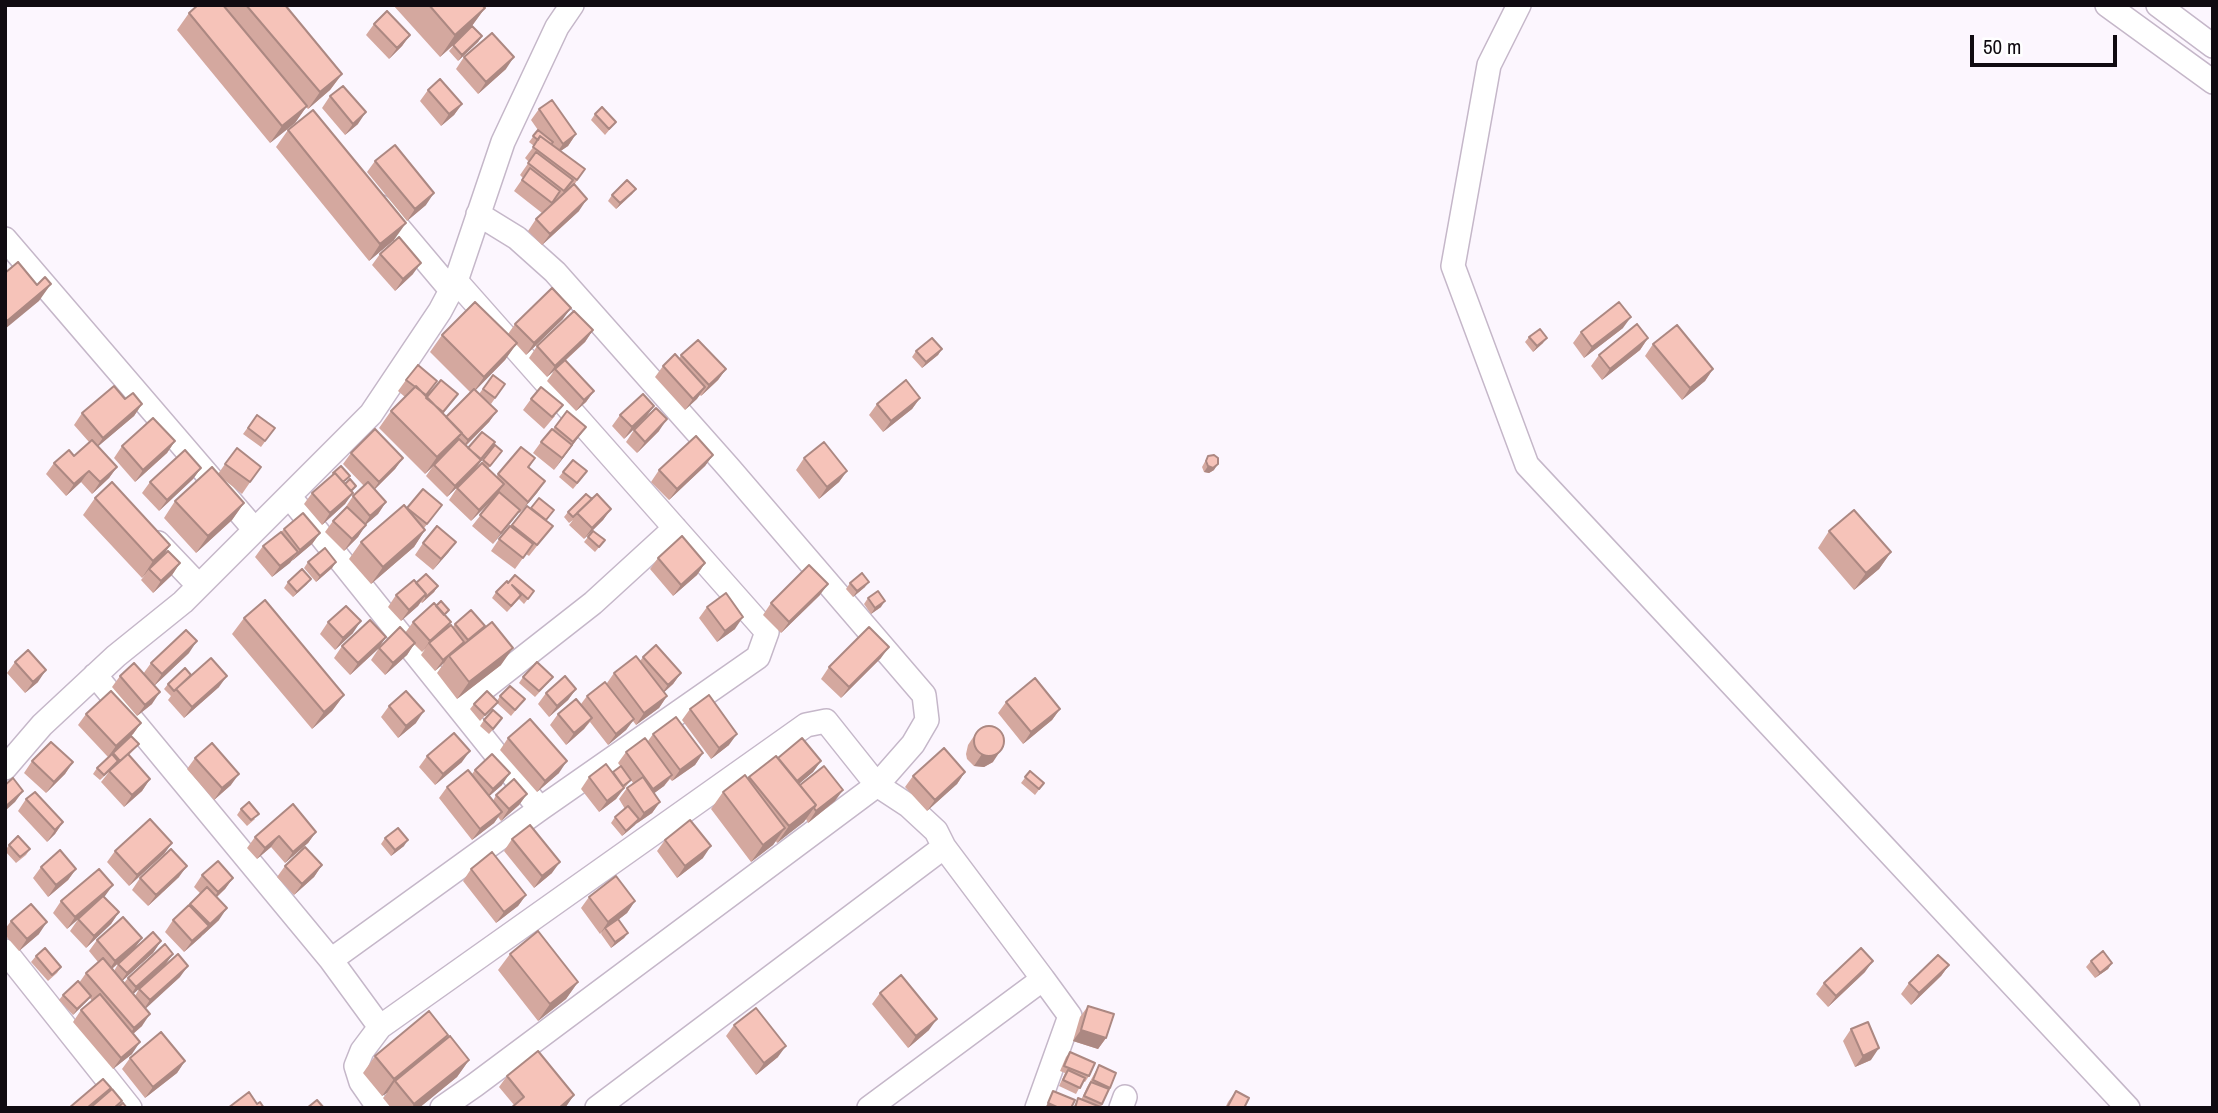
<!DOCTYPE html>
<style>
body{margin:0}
#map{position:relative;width:2218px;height:1113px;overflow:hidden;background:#fcf6fe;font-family:"Archivo Narrow",sans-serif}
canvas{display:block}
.frame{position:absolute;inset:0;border:7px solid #100b11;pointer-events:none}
.scale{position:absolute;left:1970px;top:35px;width:147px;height:32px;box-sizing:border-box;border:4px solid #100b11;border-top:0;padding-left:9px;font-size:21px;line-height:24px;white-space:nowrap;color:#100b11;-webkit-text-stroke:5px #fff;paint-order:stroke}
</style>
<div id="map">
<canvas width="2218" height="1113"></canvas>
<div class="frame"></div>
<div class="scale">50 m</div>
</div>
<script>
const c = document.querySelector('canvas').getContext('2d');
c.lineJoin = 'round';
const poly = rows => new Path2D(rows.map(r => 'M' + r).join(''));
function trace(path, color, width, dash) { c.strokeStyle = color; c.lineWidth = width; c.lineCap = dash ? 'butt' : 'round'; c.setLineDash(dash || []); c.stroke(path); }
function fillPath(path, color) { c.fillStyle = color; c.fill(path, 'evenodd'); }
const minor = poly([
 [1519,5,1489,65,1453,266,1527,465,2128,1108],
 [2107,5,2213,82],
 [2158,5,2213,46],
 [381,207,451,290],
 [478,214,517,238,555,272,729,468,924,695,927,720,913,744,877,785,909,806,936,831,944,847],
 [5,239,255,530],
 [289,496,540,809],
 [158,543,199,586],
 [95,675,331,960],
 [459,708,593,603,675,528],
 [5,768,42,725,116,656,183,602,371,414,440,311,456,281,503,142,557,27,572,5],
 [5,951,130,1108],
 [379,1108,361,1082,356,1066,362,1051,380,1027],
 [442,1108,475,1085,877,785,826,721,806,725,380,1027,331,960,540,809,758,657,767,632,456,281],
 [597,1108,944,847,1043,979,869,1108],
 [1037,1108,1070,1016,1043,979],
 [1121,1108,1125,1097]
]);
trace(minor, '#c5b7c9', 26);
trace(minor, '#fff', 23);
fillPath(poly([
 [198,5,285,5,342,74,330,90,308,109,306,107,295,123,270,143,177,30,189,13],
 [393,5,482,5,485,8,471,27,482,36,478,42,458,61,449,51,455,44,440,57],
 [374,24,410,35,402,46,389,59,366,35],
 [464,57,506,69,478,94,456,69],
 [428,90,462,104,454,115,441,126,420,101],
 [330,96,358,124,345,135,322,108],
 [539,109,576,134,568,146,560,151,585,169,574,185,579,211,542,245,528,231,536,219,542,213,514,191,523,178,520,175,529,162,525,158,534,146,529,142,538,130,531,120],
 [595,114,616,122,605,135,591,120],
 [288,130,394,240,369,261,276,147],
 [375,161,426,205,407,221,367,172],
 [636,189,632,194,616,209,608,201,612,195],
 [380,254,413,274,395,291,372,265],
 [563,319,526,355,516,344,505,360,475,390,479,394,493,375,505,384,491,404,483,397,497,411,489,422,466,446,468,448,491,448,473,472,447,497,426,476,433,466,425,474,379,428,391,411,405,397,398,391,406,380,427,398,458,394,443,414,446,417,470,392,430,352,442,335,508,334,515,324],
 [1623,328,1584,358,1573,343,1581,332],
 [593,330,585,342,565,361,594,391,586,402,576,411,547,381,554,371,547,377,529,358,537,346],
 [1529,337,1543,343,1533,352,1525,342],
 [1648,338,1640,350,1602,380,1591,366,1599,355],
 [1653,344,1713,369,1705,381,1682,400,1645,356],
 [942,349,938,355,922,368,912,357,916,351],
 [681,355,726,369,718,380,701,396,700,395,685,410,655,377,663,366,679,359],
 [920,398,912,409,883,432,869,415,877,404],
 [125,399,142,404,134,416,98,446,117,467,109,478,92,494,81,482,66,496,46,474,54,463,74,456,89,442,74,425,82,413],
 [531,399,555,416,544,429,523,410],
 [654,406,646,417,624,439,612,426,620,415],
 [567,411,586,427,554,470,533,453,541,442,553,429],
 [257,415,275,428,261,447,243,434],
 [634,430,659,431,637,453,626,442],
 [175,441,167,453,135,482,114,458,122,446],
 [495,445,502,451,488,469,496,477,521,447,535,458,529,468,545,481,520,513,518,512,493,544,472,526,495,497,471,521,449,500,457,488,479,466],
 [351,453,403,458,395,469,375,489,386,502,378,514,365,525,358,537,344,551,325,532,333,521,345,508,353,496,364,486,343,464],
 [713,455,705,466,669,500,651,482,659,470],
 [1208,456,1214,470,1209,473,1204,472,1202,467],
 [804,458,847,471,839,482,819,499,796,470],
 [225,464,253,478,242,494,222,478,244,503,232,520,196,553,164,518,175,501,218,474],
 [201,468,193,479,159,511,142,493,150,482],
 [563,472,583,477,573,489,559,477],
 [346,482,352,492,345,504,322,525,304,504,312,493],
 [423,489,434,516,424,528,425,530,414,547,371,584,349,559,361,542,407,509],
 [95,498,170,545,163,556,180,563,172,575,153,593,141,580,145,575,142,578,83,515],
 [592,499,611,509,603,520,584,539,569,525,573,520,569,523,564,517,568,512],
 [527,506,553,526,529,556,526,554,515,569,491,551,499,539],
 [284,529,320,533,312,544,272,577,255,557,263,546,281,532],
 [1829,531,1891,552,1879,569,1854,590,1818,548],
 [588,537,605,540,595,552,584,542],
 [456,542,433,570,415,555,423,543],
 [658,558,705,563,697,575,673,596,650,569],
 [308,562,336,562,332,568,316,582,304,568],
 [288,582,307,584,293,597,284,588],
 [416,583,438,586,434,592,422,603,421,602,418,606,401,621,388,607,396,595],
 [508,583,534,591,524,604,519,599,507,612,492,598,496,592],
 [850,583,865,587,853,597,846,589],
 [820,595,781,633,763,615,771,603],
 [868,598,881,607,871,614,864,604],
 [707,607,735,629,717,642,699,618],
 [445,616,451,622,445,630,452,628,455,624,485,626,481,631,501,665,457,699,437,673,444,663,435,671,421,655,425,649,422,652,414,644,407,655,385,675,371,660,379,648,405,633,413,622],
 [244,618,344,695,332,711,312,729,232,634],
 [328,622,353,633,335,650,320,634],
 [386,637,378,649,350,675,334,658,342,646],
 [189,653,154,686,152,704,137,716,112,687,120,676,143,674,151,663],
 [643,657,681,673,673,684,664,692,667,696,659,708,636,725,633,721,626,730,608,745,590,722,584,729,566,745,550,725,558,714,581,704,587,696,607,683,614,673,640,661],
 [881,658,841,698,821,679,829,667],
 [15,662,38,682,25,693,7,673],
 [523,677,549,682,535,697,519,683],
 [168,684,219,687,184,718,168,700,171,696,164,689],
 [576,689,568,700,549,717,538,704,546,693],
 [500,696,525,699,511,716,497,703,480,721,470,709,474,704,497,701],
 [1006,702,1060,709,1052,720,1023,744,998,713],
 [389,706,416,723,398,738,381,717],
 [690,709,729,745,711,759,682,720],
 [86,714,141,723,133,734,108,757,78,725],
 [484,720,498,724,489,734,480,726],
 [976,733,993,762,984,767,974,766,967,759,966,754,968,745],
 [653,734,703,753,695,765,672,781,670,779,664,786,654,793,660,802,652,813,636,824,622,836,611,823,615,817,625,809,619,799,627,788,633,783,631,780,616,799,599,812,581,789,589,777,613,772,621,767,618,763,626,752,648,741],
 [131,736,139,744,129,755,150,779,142,791,124,807,101,782,109,772,100,780,93,774,97,768],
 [508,738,559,773,537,792,500,750],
 [427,756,462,762,435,785,419,767],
 [195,758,231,785,214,800,187,769],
 [778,758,821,761,813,772,799,784,835,801,808,823,806,819,777,843,776,841,773,845,751,862,711,809,723,792,748,779],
 [32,761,73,762,65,774,46,793,24,773],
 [475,770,502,785,489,796,493,801,496,795,527,794,519,805,501,821,498,817,494,823,472,840,439,798,447,787,472,774],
 [1030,771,1044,783,1035,795,1021,783],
 [965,772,957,784,927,811,905,787,913,776],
 [26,799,63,822,55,834,47,842,18,811],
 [241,809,255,819,247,826,237,815],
 [316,832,308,843,285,863,271,847,257,859,247,848,255,837],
 [385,838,404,846,391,856,381,844],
 [512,839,552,873,534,888,504,851],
 [665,840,703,858,677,878,657,851],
 [172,843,164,854,129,886,107,862,115,851],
 [9,845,30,849,26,855,16,863,5,851],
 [322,865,314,877,294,895,277,877,285,866],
 [41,867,76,869,68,880,48,897,33,878],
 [471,869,526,895,518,906,496,923,463,881],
 [202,875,233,878,225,889,217,897,219,920,184,952,165,932,173,920,201,894,194,887],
 [179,877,148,906,132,890,140,878],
 [104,897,119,912,111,924,86,948,70,931,79,918,67,929,53,913,61,901],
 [589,897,635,901,627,913,618,920,628,933,624,938,611,948,601,934,602,932,600,934,581,908],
 [11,921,39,934,19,951,5,935,5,929],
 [142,938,134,949,112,969,114,971,118,964,161,941,153,953,122,981,124,983,128,978,173,954,165,965,133,994,135,996,139,989,180,977,145,1008,142,1026,133,1034,132,1054,113,1069,73,1022,81,1010,92,1001,90,998,73,1015,59,1000,63,995,79,983,86,973,98,962,89,951,97,940],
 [510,954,578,982,566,999,538,1021,498,970],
 [36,956,61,967,57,973,48,981,31,962],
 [2091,961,2112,963,2108,969,2095,978,2086,967],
 [1949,965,1941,976,1911,1005,1901,994,1909,983],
 [1865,972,1828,1007,1816,994,1824,983],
 [880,993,929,1030,908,1048,872,1004],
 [1088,1006,1106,1038,1098,1049,1073,1041,1080,1017],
 [734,1025,778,1057,756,1075,726,1036],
 [1851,1029,1871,1060,1855,1067,1843,1041],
 [444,1041,469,1060,457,1077,419,1108,391,1108,383,1098,387,1093,382,1096,363,1073,375,1056],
 [1070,1052,1089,1076,1085,1082,1083,1081,1076,1094,1059,1086,1065,1073,1060,1071,1066,1057],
 [130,1058,185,1061,177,1073,145,1098,122,1069],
 [1099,1065,1116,1073,1101,1107,1103,1108,1073,1108,1078,1098,1081,1100,1087,1087],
 [507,1076,574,1095,565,1108,511,1108,514,1105,499,1087],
 [1236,1091,1244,1108,1225,1108,1228,1102]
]), '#d4a89f');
fillPath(poly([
 [485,8,469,30,440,57,455,35],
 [410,35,402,46,389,59,397,48],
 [482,36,478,42,458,61,462,55],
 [514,57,506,69,478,94,486,82],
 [342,74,330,90,308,109,320,92],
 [462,104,454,115,441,126,449,114],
 [307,106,295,123,270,143,282,126],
 [366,112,358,124,345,135,353,124],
 [576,134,568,146,555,155,563,144],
 [636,189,632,194,616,209,620,203],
 [434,193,426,205,407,221,415,209],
 [587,199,579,211,542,245,550,234],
 [406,223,394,240,369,261,380,244],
 [421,263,413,274,395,291,403,279],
 [51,284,39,301,5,329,5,323,7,321],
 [571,308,563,319,526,355,534,343],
 [1631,317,1623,328,1584,358,1592,347],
 [593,330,585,342,547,377,555,366],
 [1547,338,1543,343,1533,352,1537,346],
 [1648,338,1640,350,1602,380,1610,369],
 [517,343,505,360,472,394,484,377],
 [942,349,938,355,922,368,926,362],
 [726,369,718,380,701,396,709,385],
 [1713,369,1705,381,1682,400,1690,388],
 [705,387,697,399,685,410,693,399],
 [594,391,586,402,576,411,584,400],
 [920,398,912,409,883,432,891,421],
 [142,404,134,416,95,449,103,438],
 [654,406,646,417,624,439,632,427],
 [497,411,489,422,460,451,468,440],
 [667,419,659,431,637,453,645,442],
 [586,427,564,457,554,470,573,442],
 [462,433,450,450,425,474,437,457],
 [175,441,167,453,135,482,143,470],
 [495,442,473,472,447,497,455,486,479,462],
 [713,455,705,466,669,500,677,489],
 [403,458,395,469,371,493,379,482],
 [1218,464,1214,470,1209,473,1204,472,1208,466],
 [117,467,109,478,92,494,100,482],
 [201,468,193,479,159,511,167,500],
 [89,471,81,482,66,496,74,484],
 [847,471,839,482,819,499,827,487],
 [545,481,537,493,520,513,528,502],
 [504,484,496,496,471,521,479,510],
 [353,493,345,504,322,525,330,513],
 [386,502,378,514,362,528,370,516],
 [244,503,232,520,196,553,208,536],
 [611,509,603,520,584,539,592,528],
 [520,510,512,521,493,544,501,533],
 [366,525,358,537,344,551,352,539],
 [425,530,414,547,371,584,383,567],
 [320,533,312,544,292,561,300,550],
 [456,542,448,553,433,570,441,559],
 [170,545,159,562,149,569,142,578,153,561],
 [298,552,290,563,272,577,280,566],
 [1891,552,1879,569,1854,590,1866,573],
 [336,562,332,568,316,582,320,576],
 [180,563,172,575,153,593,161,581],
 [705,563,697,575,673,596,681,585],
 [311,579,307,584,293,597,297,592],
 [869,582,865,587,853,597,857,591],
 [828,584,820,595,781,633,789,622],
 [438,586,434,592,422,603,426,597],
 [426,594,418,606,401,621,409,610],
 [885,601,881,607,871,614,875,608],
 [743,617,735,629,717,642,725,631],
 [361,621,353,633,335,650,343,638],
 [451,622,443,633,429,643,422,652,430,641],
 [386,637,378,649,350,675,358,663],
 [197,641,189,653,154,686,162,674],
 [464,642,456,653,449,656,444,663,435,671,443,660],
 [415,643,407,655,385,675,393,663],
 [889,647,881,658,841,698,849,687],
 [513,648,501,665,457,699,469,682],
 [46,670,38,682,25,693,33,682],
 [681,673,673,684,660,696,668,685],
 [227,676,219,687,184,718,192,707],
 [576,689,568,700,549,717,557,706],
 [160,692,152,704,137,716,145,705],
 [344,695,332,711,312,729,324,712],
 [667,696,659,708,636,725,644,713],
 [1060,709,1052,720,1023,744,1031,732],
 [424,711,416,723,398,738,406,726],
 [592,718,584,729,566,745,574,733],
 [634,719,626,730,608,745,616,734],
 [141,723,133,734,108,757,116,746],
 [737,734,729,745,711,759,719,748],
 [1001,750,993,762,984,767,974,766,982,754],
 [470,751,462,762,435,785,443,774],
 [703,753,695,765,672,781,680,770],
 [567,761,559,773,537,792,545,781],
 [821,761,813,772,786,795,794,783],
 [73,762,65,774,46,793,54,782],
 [965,772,957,784,927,811,935,800],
 [510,773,502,785,485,800,493,789],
 [239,774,231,785,214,800,222,788],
 [672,775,664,786,645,800,653,789],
 [150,779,142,791,124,807,132,795],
 [624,788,616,799,599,812,607,801],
 [843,790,835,801,808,823,816,811],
 [23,791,15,802,5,811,5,807],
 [527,794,519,805,501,821,509,809],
 [660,802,652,813,636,824,644,813],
 [816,805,804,822,777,843,789,826],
 [502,812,494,823,472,840,480,829],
 [639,819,635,825,622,836,626,831],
 [63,822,55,834,47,842,55,830],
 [785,828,773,845,751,862,763,845],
 [316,832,308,843,285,863,293,852],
 [279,836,271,847,257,859,265,848],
 [408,840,404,846,391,856,395,850],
 [172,843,164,854,129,886,137,875],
 [711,846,703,858,677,878,685,866],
 [560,862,552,873,534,888,542,876],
 [322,865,314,877,294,895,302,884],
 [187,866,179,877,148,906,156,895],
 [76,869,68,880,48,897,56,885],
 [233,878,225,889,210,903,218,892],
 [113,885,105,896,67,929,75,917],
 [526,895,518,906,496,923,504,912],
 [635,901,627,913,605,930,605,928,600,934,608,922],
 [227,908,219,920,202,936,210,924],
 [119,912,111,924,86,948,94,936],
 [47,922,39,934,19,951,27,939],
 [209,926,201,937,184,952,192,941],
 [628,933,624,938,611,948,615,942],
 [142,938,134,949,107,973,115,961],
 [161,941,153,953,119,984,127,973],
 [173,954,165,965,128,999,136,987],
 [1873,961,1865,972,1828,1007,1836,996],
 [2112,963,2108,969,2095,978,2100,973],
 [1949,965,1941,976,1911,1005,1919,993],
 [188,966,180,977,142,1012,150,1000],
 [578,982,566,999,538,1021,550,1004],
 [91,996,87,1001,73,1015,77,1009],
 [150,1014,142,1026,126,1040,134,1028],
 [937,1019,929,1030,908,1048,916,1036],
 [1081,1030,1106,1038,1098,1049,1073,1041],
 [448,1035,436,1052,395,1081,387,1093,382,1096,394,1079],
 [140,1042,132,1054,113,1069,121,1058],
 [786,1046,778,1057,756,1075,764,1063],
 [1879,1048,1871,1060,1855,1067,1863,1056],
 [469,1060,457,1077,419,1108,412,1108,414,1104],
 [185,1061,177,1073,145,1098,153,1087],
 [111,1088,103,1100,93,1108,87,1108],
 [574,1095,565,1108,559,1108],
 [1048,1103,1059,1108,1045,1108]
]), '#ac8882');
const building = poly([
 [198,5,223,5,307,106,282,126,189,13,198,5],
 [246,5,285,5,342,74,320,92,246,5],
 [429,5,482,5,485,8,455,35,429,5],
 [387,11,410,35,397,48,374,24,387,11],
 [472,26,482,36,462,55,453,45,472,26],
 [492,33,514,57,486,82,464,57,492,33],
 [440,79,462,104,449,114,428,90,440,79],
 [343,86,366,112,353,124,330,96,343,86],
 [552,100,576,134,563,144,539,109,552,100],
 [602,107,616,122,609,129,595,114,602,107],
 [313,110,406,223,380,244,288,130,313,110],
 [538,130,553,142,551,144,540,136,538,140,533,136,538,130],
 [540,136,585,169,577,180,533,147,540,136],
 [395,145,434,193,415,209,375,161,395,145],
 [536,152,573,180,564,191,528,163,536,152],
 [530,168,560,191,552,203,522,180,530,168],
 [627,180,636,189,620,203,612,195,627,180],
 [574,184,587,199,550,234,536,219,574,184],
 [399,237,421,263,403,279,380,254,399,237],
 [18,262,37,285,45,277,51,284,7,321,5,318,5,273,18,262],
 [552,288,571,308,534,343,515,324,552,288],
 [475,302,517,343,484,377,442,335,475,302],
 [1619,302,1631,317,1592,347,1581,332,1619,302],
 [574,311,593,330,555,366,537,346,574,311],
 [1637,324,1648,338,1610,369,1599,355,1637,324],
 [1677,325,1713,369,1690,388,1653,344,1677,325],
 [1540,329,1547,338,1537,346,1529,337,1540,329],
 [932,338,942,349,926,362,916,351,932,338],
 [698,340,726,369,709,385,681,355,698,340],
 [675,354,705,387,693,399,663,366,675,354],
 [565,360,594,391,584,400,555,369,565,360],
 [418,365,437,381,426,395,406,380,418,365],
 [493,375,505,384,495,398,483,389,493,375],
 [441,380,458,394,443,412,426,398,441,380],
 [906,380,920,398,891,421,877,404,906,380],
 [114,386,125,399,133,393,142,404,103,438,82,413,114,386],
 [416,386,462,433,437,457,391,411,416,386],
 [541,387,563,405,552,417,531,399,541,387],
 [474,389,497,411,468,440,446,417,474,389],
 [643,394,654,406,632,427,620,415,643,394],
 [656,408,667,419,645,442,634,430,656,408],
 [567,411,586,427,573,442,555,427,567,411],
 [257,415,275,428,265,441,248,428,257,415],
 [153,418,175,441,143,470,122,446,153,418],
 [375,429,403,458,379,482,351,453,375,429],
 [552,429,572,445,562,458,541,442,552,429],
 [482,432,495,442,481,459,468,448,482,432],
 [696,436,713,455,677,489,659,470,696,436],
 [459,439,481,460,455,486,434,465,459,439],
 [92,440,117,467,100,482,89,471,74,484,54,463,69,450,74,456,92,440],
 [824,442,847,471,827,487,804,458,824,442],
 [495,445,502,451,490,466,483,460,495,445],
 [521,447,535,458,528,467,545,481,528,502,498,474,521,447],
 [237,448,261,467,250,482,225,464,237,448],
 [185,450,201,468,167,500,150,482,185,450],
 [1214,455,1218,458,1218,464,1213,468,1208,466,1206,461,1208,456,1214,455],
 [573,460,587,471,577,483,563,472,573,460],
 [482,463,504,484,479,510,457,488,482,463],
 [341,466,350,476,343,482,335,473,333,473,341,466],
 [212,467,244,503,208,536,175,501,212,467],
 [335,473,353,493,330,513,312,493,335,473],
 [350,479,356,486,351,491,345,484,350,479],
 [112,482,170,545,153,561,95,498,112,482],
 [368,482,386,502,370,516,353,496,368,482],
 [423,489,442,505,427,524,407,508,423,489],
 [499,492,520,510,501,533,480,515,499,492],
 [586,494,592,499,573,517,568,512,586,494],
 [597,494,611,509,592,528,577,513,597,494],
 [539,498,554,510,546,520,531,508,539,498],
 [404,505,425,530,383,567,361,542,404,505],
 [527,506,553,526,537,545,512,525,527,506],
 [347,507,366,525,352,539,333,521,347,507],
 [1854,510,1891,552,1866,573,1829,531,1854,510],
 [303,513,320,533,300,550,284,529,303,513],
 [437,526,456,542,441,559,423,543,437,526],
 [510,526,533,544,523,558,499,539,510,526],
 [593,531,605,540,599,547,588,537,593,531],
 [281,532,298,552,280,566,263,546,281,532],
 [682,536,705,563,681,585,658,558,682,536],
 [325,548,336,562,320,576,308,562,325,548],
 [168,551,180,563,161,581,149,569,168,551],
 [809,565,828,584,789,622,771,603,809,565],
 [302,569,311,579,297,592,288,582,302,569],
 [862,573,869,582,857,591,850,583,862,573],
 [426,574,438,586,426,597,425,596,426,594,416,583,426,574],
 [515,575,534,591,528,599,512,585,521,595,511,606,496,592,507,581,508,583,515,575],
 [414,580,426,594,409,610,396,595,414,580],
 [878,591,885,601,875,608,868,598,878,591],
 [726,593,743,617,725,631,707,607,726,593],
 [265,600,344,695,324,712,244,618,265,600],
 [441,601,449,610,444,615,436,606,441,601],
 [434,603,451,622,430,641,413,622,434,603],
 [346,606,361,621,343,638,328,622,346,606],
 [471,610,485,626,468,640,455,624,471,610],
 [370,620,386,637,358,663,342,646,370,620],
 [492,622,513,648,469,682,449,656,492,622],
 [451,625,464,642,443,660,429,643,451,625],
 [400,627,415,643,393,663,379,648,400,627],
 [869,627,889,647,849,687,829,667,869,627],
 [186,630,197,641,162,674,151,663,186,630],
 [656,645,681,673,668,685,643,657,656,645],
 [28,650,46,670,33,682,15,662,28,650],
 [636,656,667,696,644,713,614,673,636,656],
 [211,658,227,676,192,707,176,689,211,658],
 [537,662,553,677,539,691,523,677,537,662],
 [134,663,160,692,145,705,120,676,134,663],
 [185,668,191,675,174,691,168,684,185,668],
 [565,676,576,689,557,706,546,693,565,676],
 [1035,678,1060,709,1031,732,1006,702,1035,678],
 [605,682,634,719,616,734,587,696,605,682],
 [510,686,525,699,515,710,500,696,510,686],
 [111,691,141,723,116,746,86,714,111,691],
 [406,691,424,711,406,726,389,706,406,691],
 [487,691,498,702,485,715,474,704,487,691],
 [709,695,737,734,719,748,690,709,709,695],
 [576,699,592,718,574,733,558,714,576,699],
 [493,710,502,718,493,729,484,720,493,710],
 [676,717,703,753,680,770,653,734,676,717],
 [530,719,567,761,545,781,508,738,530,719],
 '974 741a15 15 0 1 1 30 0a15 15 0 1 1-30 0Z',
 [454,733,470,751,443,774,427,756,454,733],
 [131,736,139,744,120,761,113,753,131,736],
 [645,738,672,775,653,789,626,752,645,738],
 [802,738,821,761,797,781,778,758,802,738],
 [51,742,73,762,54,782,32,761,51,742],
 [212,743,239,774,222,788,195,758,212,743],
 [944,748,965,772,935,800,913,776,944,748],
 [112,754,118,761,104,775,97,768,112,754],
 [128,754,150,779,132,795,109,771,128,754],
 [492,754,510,773,493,789,475,770,492,754],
 [776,756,816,805,789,826,749,777,776,756],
 [606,764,624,788,607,801,589,777,606,764],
 [621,766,631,780,623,786,613,772,621,766],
 [824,766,843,790,816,811,814,808,816,805,800,785,824,766],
 [468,770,502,812,480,829,447,787,468,770],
 [1030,771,1044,783,1039,789,1025,777,1030,771],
 [745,775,785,828,763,845,723,792,745,775],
 [643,777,660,802,644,813,627,788,643,777],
 [13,778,23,791,5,807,5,785,13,778],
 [514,779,527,794,509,809,496,795,514,779],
 [35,792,63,822,55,830,26,799,35,792],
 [249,802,259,814,251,820,241,809,249,802],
 [293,804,316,832,293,852,279,836,265,848,255,837,293,804],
 [628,806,639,819,626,831,615,817,628,806],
 [150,819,172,843,137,875,115,851,150,819],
 [690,820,711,846,685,866,665,840,690,820],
 [530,825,560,862,542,876,512,839,530,825],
 [398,828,408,840,395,850,385,838,398,828],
 [18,836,30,849,20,857,9,845,18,836],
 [305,847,322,865,302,884,285,866,305,847],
 [171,849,187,866,156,895,140,878,171,849],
 [60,850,76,869,56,885,41,867,60,850],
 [492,852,526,895,504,912,471,869,492,852],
 [218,861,233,878,218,892,202,875,218,861],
 [99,869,113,885,75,917,61,901,99,869],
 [616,876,635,901,608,922,589,897,616,876],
 [207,887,227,908,210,924,190,904,207,887],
 [103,896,119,912,94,936,78,919,103,896],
 [31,904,47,922,27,939,11,921,31,904],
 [189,905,209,926,192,941,173,920,189,905],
 [123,917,142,938,115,961,97,940,123,917],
 [618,919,628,933,615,942,605,928,618,919],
 [538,931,578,982,550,1004,510,954,538,931],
 [153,932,161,941,127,973,118,964,153,932],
 [165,944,173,954,136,987,128,978,165,944],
 [45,948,61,967,52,975,36,956,45,948],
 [1861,948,1873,961,1836,996,1824,983,1861,948],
 [2103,951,2112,963,2100,973,2091,961,2103,951],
 [178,954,188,966,150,1000,139,989,178,954],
 [1938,955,1949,965,1919,993,1909,983,1938,955],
 [103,958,150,1014,134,1028,86,973,103,958],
 [901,975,937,1019,916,1036,880,993,901,975],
 [78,981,91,996,77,1009,63,995,78,981],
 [100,994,140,1042,121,1058,81,1010,100,994],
 [1088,1006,1114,1014,1106,1038,1081,1030,1088,1006],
 [756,1008,786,1046,764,1063,734,1025,756,1008],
 [429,1011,448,1035,394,1079,375,1056,429,1011],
 [1868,1022,1879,1048,1863,1056,1851,1029,1868,1022],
 [161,1032,185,1061,153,1087,130,1058,161,1032],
 [450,1036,469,1060,414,1104,395,1081,450,1036],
 [538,1051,574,1095,559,1108,511,1108,524,1097,507,1076,538,1051],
 [1070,1052,1095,1063,1089,1076,1064,1066,1070,1052],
 [1099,1065,1116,1073,1110,1088,1093,1080,1099,1065],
 [1068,1070,1085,1078,1080,1088,1063,1080,1068,1070],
 [103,1079,111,1088,87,1108,69,1108,103,1079],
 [1091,1082,1109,1089,1102,1104,1084,1096,1091,1082],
 [112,1089,122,1101,114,1108,90,1108,112,1089],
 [1053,1091,1075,1100,1071,1108,1059,1108,1048,1103,1053,1091],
 [1236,1091,1249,1098,1244,1108,1227,1108,1236,1091],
 [249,1092,257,1104,260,1102,264,1108,228,1108,249,1092],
 [1078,1098,1103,1108,1075,1108,1078,1098],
 [317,1100,324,1108,307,1108,317,1100],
 [123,1103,127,1108,117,1108,123,1103]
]);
fillPath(building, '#f6c3b9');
trace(building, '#ac8882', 2);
</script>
